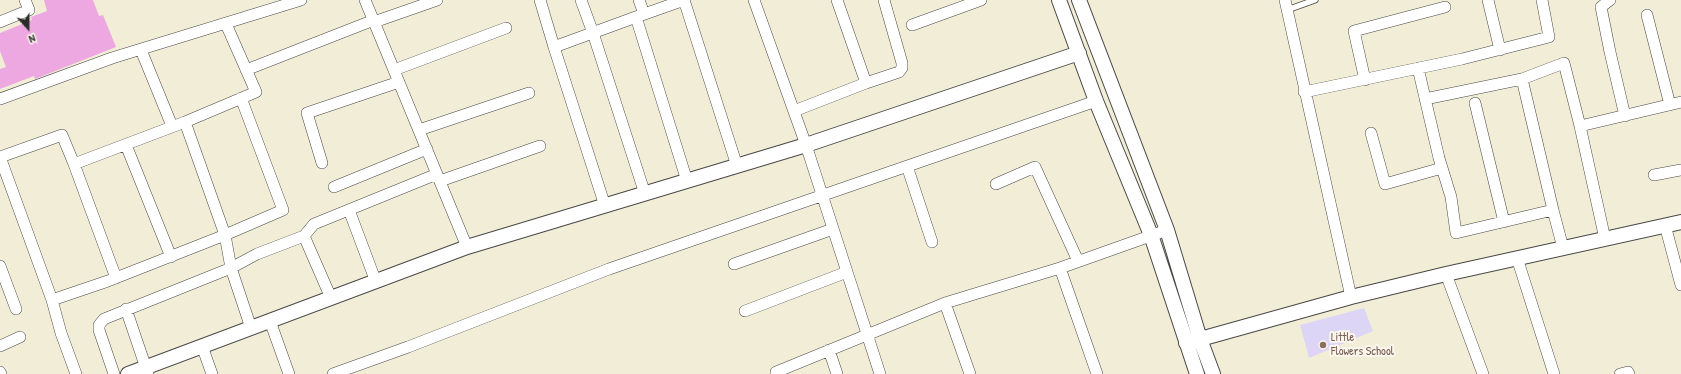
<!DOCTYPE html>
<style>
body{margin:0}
#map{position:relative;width:1681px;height:374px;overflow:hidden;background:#f2edd7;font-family:"Patrick Hand",sans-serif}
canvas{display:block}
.north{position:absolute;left:8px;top:8px;width:40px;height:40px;-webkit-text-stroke:3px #fbf7ec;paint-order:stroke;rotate:159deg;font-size:11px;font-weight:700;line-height:16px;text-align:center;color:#2b2b2b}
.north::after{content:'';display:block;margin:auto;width:14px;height:18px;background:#2b2b2b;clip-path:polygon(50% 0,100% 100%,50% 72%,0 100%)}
</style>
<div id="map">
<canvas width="1681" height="374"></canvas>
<div class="north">N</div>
</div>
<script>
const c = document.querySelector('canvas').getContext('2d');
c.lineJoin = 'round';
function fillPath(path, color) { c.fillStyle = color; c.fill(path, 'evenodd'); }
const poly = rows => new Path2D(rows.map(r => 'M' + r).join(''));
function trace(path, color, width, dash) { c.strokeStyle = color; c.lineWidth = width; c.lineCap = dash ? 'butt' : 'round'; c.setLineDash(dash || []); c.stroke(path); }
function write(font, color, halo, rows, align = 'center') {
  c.font = font + ' "Patrick Hand",sans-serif'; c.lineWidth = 4; c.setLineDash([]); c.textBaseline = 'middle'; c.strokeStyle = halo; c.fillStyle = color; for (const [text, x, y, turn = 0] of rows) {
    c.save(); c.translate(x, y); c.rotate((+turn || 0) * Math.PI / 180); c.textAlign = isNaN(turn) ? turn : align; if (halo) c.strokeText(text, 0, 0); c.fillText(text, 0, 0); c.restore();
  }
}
fillPath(poly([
 [1364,308,1373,331,1309,358,1300,325]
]), '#ddd5f6');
fillPath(poly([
 [44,0,93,0,99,16,103,15,116,47,35,79,34,76,0,89,0,69,6,67,0,51,0,33,32,20,31,17,47,11]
]), '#eda8e2');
const service = poly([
 [1287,10,1315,0]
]);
const minor = poly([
 [365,0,467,247],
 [540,0,554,47,636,17],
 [581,0,593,33,645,194],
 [639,0,644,14],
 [684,0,636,17,687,181],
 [684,0,737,166],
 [754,0,806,145,880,374],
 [837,0,866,83],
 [1285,0,1351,297],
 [1488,0,1500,50],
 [1610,0,1601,7,1610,52,1625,116],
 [1647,15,1670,105],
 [0,22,29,10,25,0],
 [374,22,437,0],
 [912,25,981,0],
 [554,47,605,206],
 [141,50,172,126],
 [1418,68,1439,158,1451,197,1456,233,1553,210,1563,248],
 [246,70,374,20],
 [394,70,506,28],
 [1522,79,1553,210],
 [1365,80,1354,31,1445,7],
 [1304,92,1462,59,1549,37,1542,0],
 [0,99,112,58,301,0],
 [1425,99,1522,79,1564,63,1580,126,1681,102],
 [1475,103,1504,222],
 [794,111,866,83,899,72,902,68,902,63,884,0],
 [185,122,225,235,108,281,52,300,0,157,62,135,74,164,185,122,256,92,226,24],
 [1580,126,1605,239],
 [419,130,529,93],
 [1371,133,1385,184,1442,168],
 [126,145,171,257],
 [322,163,307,113,399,82],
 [74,164,116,278],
 [907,166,932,242],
 [1654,175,1681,170],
 [440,181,540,146],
 [996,184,1035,167,1078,261],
 [334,187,427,149],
 [349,210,376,282],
 [1665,225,1681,285],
 [1517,258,1554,374],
 [734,264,833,229],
 [0,266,16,309],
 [1060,268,1097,374],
 [1446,274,1483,374],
 [331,298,304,236,314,224,437,174],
 [52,300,61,333,76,374],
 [945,303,970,374],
 [126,309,148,374],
 [745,311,847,272],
 [270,321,289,374],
 [251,328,231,268,257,254,304,236],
 [0,346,20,337],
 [202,346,212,374],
 [829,350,837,374],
 [0,372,1,374],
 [114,374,99,330,99,325,104,319,231,268,225,235,283,210,241,98],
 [333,374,408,347,609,269,1096,101],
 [776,374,776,372,945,303,1060,268,1167,230],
 [1620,374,1628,372,1629,374]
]);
const tertiary = poly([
 [1059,0,1096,101,1151,235,1197,374],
 [1079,0,1167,230,1200,339,1213,374],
 [1186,343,1351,297,1446,274,1681,222],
 [128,374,467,247,806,145,1079,53]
]);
trace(service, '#494845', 7);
trace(minor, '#494845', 12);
trace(tertiary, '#494845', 16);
trace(service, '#fff', 5.5);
trace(minor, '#fff', 11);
trace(tertiary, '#fff', 14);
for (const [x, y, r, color] of [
 [1323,345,4,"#8d6e63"]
]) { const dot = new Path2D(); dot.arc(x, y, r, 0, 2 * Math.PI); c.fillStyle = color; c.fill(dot); trace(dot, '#fbf7ec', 1.5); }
write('12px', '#785e54', '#fbf7ec', [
 ["Little",1331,338],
 ["Flowers School",1331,352]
], 'left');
</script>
